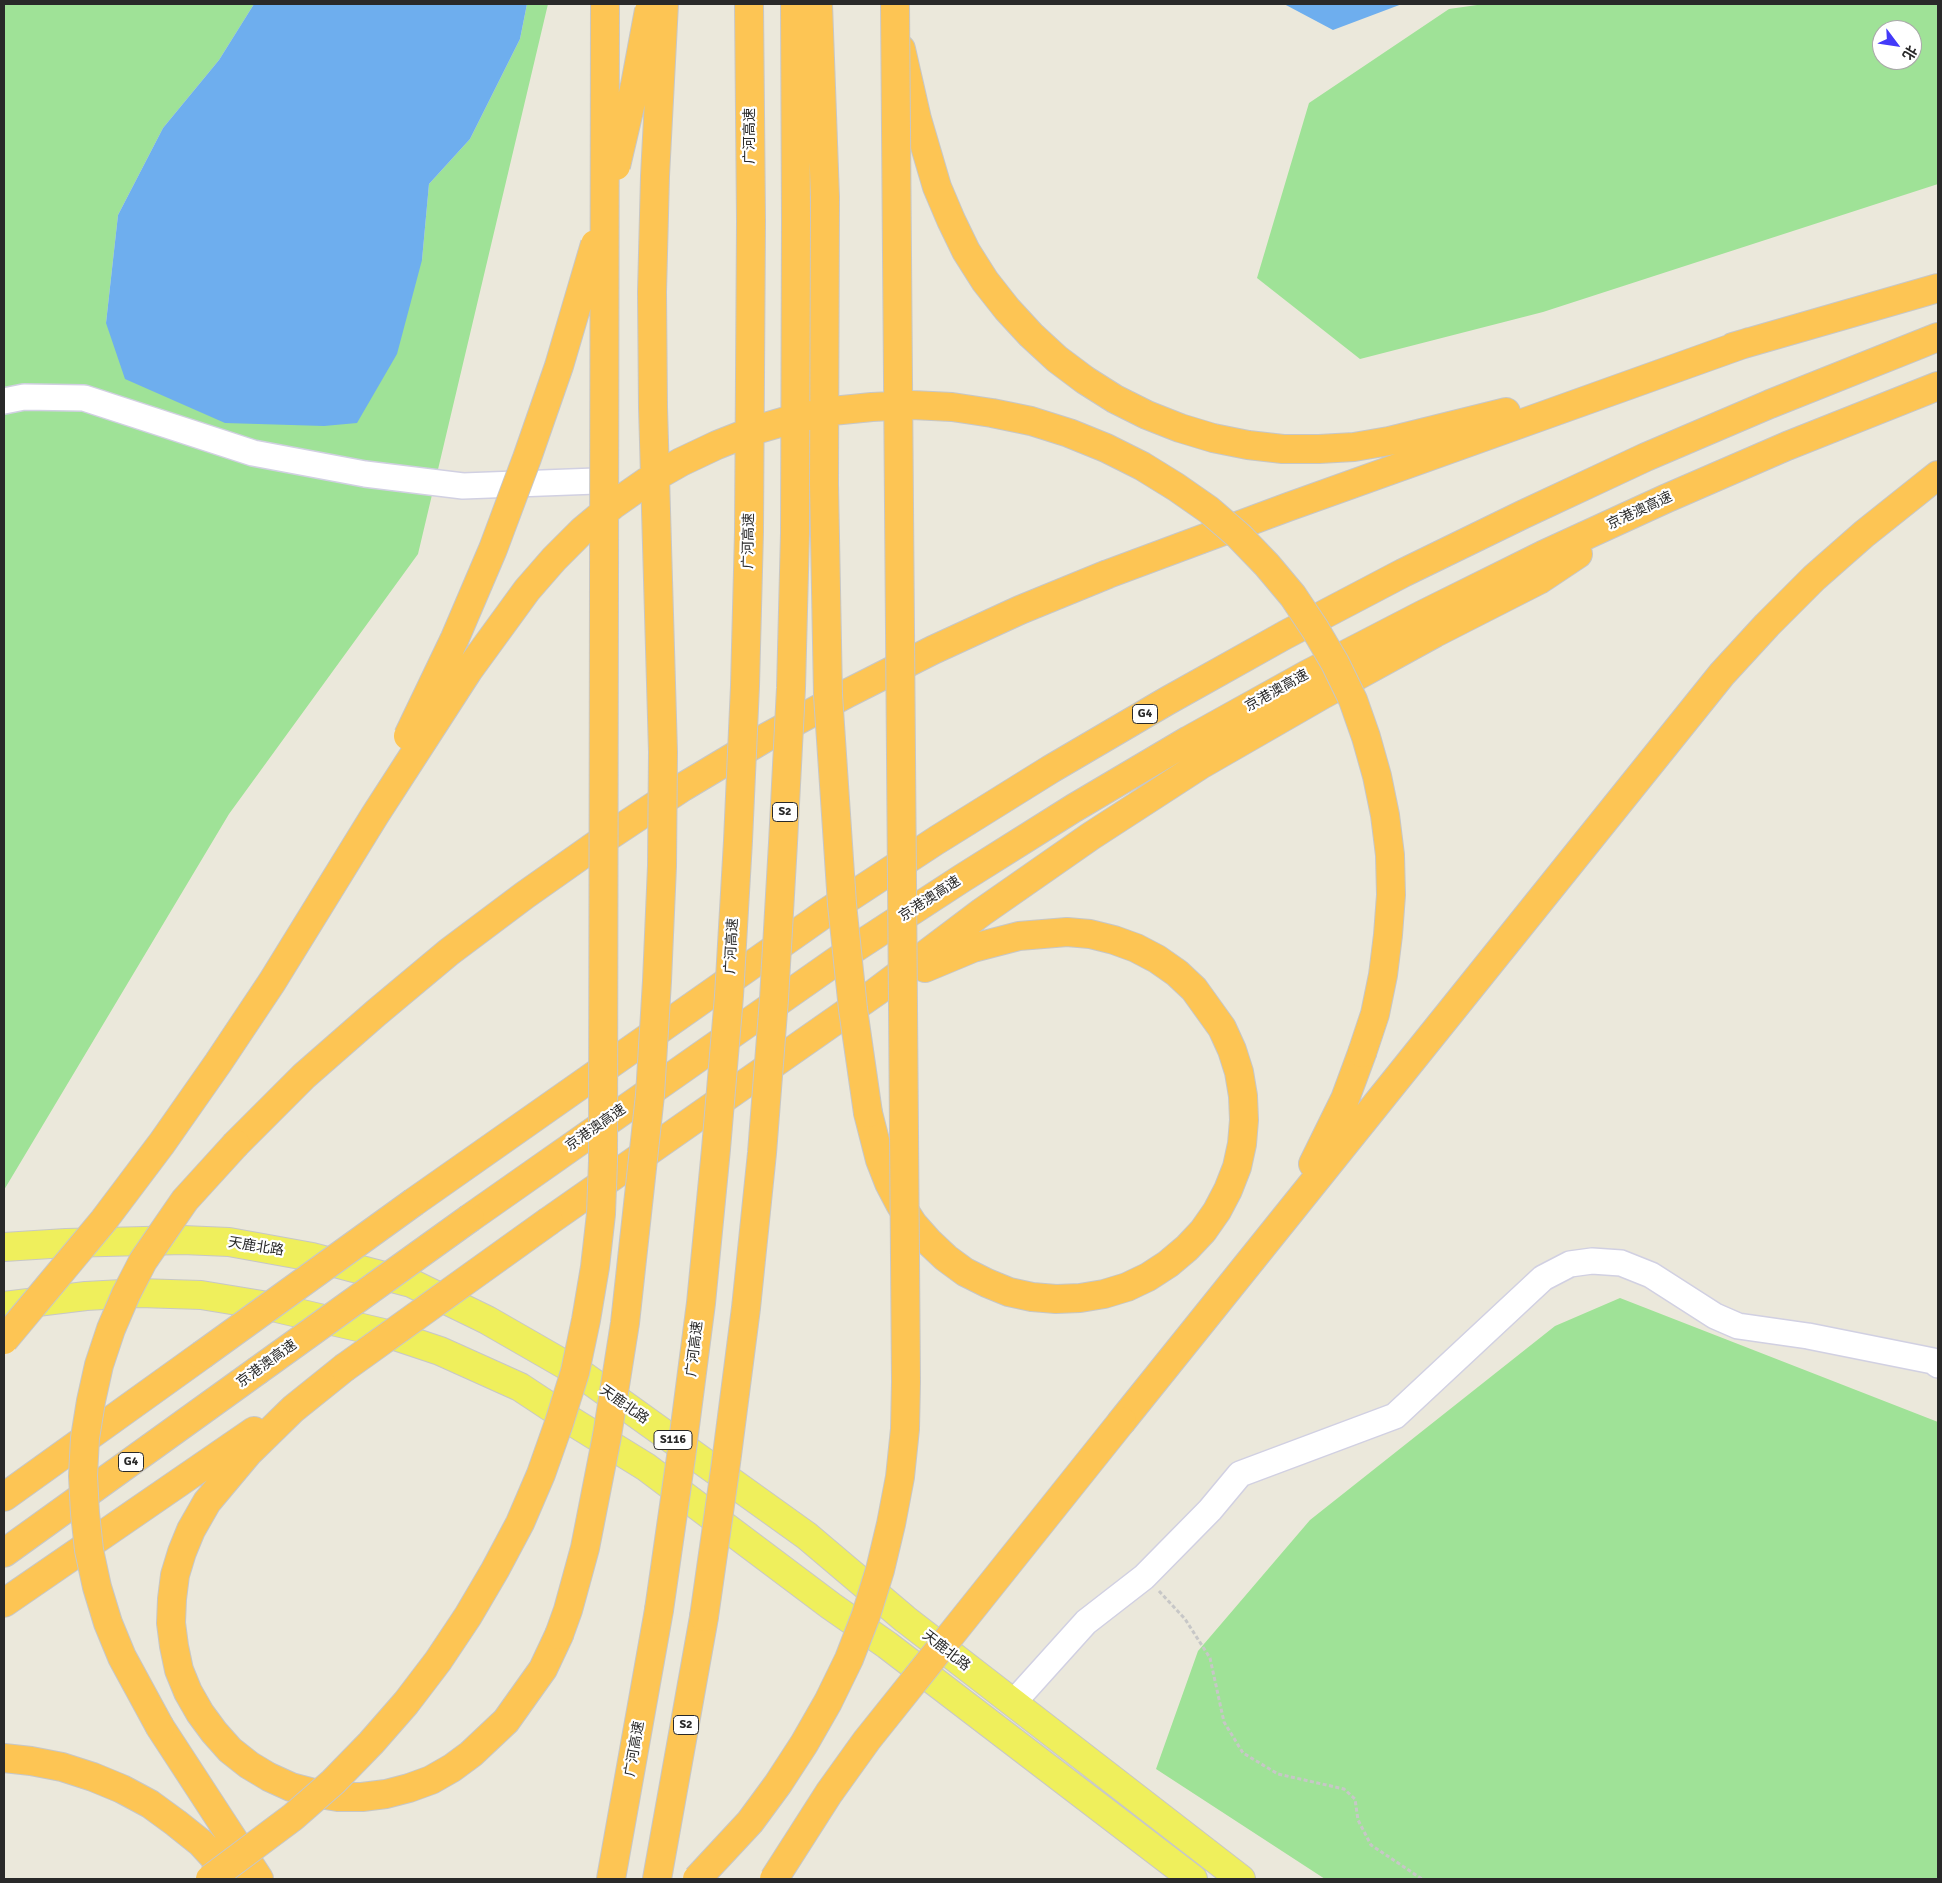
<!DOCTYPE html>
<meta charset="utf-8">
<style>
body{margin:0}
#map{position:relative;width:1942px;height:1883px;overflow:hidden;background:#ebe8db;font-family:Signika,"Noto Sans SC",sans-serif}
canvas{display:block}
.frame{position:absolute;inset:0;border:5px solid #292929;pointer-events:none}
.north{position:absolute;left:1872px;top:20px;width:50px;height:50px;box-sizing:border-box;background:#fff;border:1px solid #a9a9a9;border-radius:50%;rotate:121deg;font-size:14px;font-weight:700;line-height:20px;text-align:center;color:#292929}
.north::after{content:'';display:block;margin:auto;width:18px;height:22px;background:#433af9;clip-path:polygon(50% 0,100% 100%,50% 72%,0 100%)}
</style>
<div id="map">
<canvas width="1942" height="1883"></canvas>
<div class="frame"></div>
<div class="north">北</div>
</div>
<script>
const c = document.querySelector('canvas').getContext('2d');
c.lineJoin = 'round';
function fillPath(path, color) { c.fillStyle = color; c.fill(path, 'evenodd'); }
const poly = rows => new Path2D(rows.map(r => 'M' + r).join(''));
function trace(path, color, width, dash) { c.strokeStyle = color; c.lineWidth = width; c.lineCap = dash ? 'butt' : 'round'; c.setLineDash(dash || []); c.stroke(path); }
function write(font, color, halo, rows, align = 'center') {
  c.font = font + ' Signika,"Noto Sans SC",sans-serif'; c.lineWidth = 4.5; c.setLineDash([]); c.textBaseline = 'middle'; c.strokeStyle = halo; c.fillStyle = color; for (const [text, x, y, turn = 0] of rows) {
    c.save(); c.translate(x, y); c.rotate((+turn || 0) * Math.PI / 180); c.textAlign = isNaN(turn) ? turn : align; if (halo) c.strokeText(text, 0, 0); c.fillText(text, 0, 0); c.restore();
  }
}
fillPath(poly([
 [4,4,254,4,219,60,163,128,118,215,106,323,422,260,429,184,470,139,520,39,527,4,548,4,418,554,229,814,4,1190],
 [1484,4,1938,4,1938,184,1543,312,1360,359,1257,278,1309,103,1449,9],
 [1882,30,1912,30,1912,60,1882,60],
 [1620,1298,1938,1422,1938,1879,1325,1879,1156,1769,1198,1651,1310,1520,1555,1326]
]), '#9fe297');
fillPath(poly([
 [254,4,527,4,520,39,470,139,429,184,422,260,397,354,357,423,324,426,225,423,125,379,106,323,118,215,163,128,219,60],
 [1284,4,1402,4,1333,30]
]), '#6eaeee');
const minor = poly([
 [4,401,24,397,84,398,253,453,365,474,463,486,596,481],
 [1013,1703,1086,1622,1144,1577,1210,1510,1240,1474,1395,1416,1543,1278,1570,1264,1592,1261,1621,1263,1651,1275,1715,1316,1738,1326,1808,1336,1933,1361,1938,1365]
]);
const major = poly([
 [4,1247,66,1243,183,1240,229,1242,312,1257,411,1283,487,1320,581,1374,807,1536,905,1619,1241,1879],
 [4,1306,86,1296,140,1293,201,1295,268,1306,392,1335,440,1351,520,1387,573,1422,646,1467,831,1606,887,1645,1193,1879]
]);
const highway = poly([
 [901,49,917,119,937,187,951,220,966,251,985,281,1007,309,1031,335,1057,359,1085,380,1115,399,1147,415,1180,428,1213,438,1248,445,1283,449,1319,449,1354,447,1389,441,1506,412],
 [1733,347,1938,288],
 [868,1113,880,1160,889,1183,900,1204,913,1224,929,1242,946,1258,965,1272,987,1283,1009,1292,1032,1297,1056,1299,1080,1298,1104,1294,1127,1287,1148,1277,1168,1264,1187,1248,1203,1231,1217,1211,1228,1190,1237,1167,1242,1144,1244,1120,1243,1096,1239,1072,1232,1050,1222,1028,1194,989,1177,973,1157,959,1136,948,1114,940,1090,934,1067,932,1019,936,973,948,925,968],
 [236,1144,304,1076,376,1013,449,952,525,895,603,840,683,787,765,738,848,693,933,650,1020,610,1108,574,1288,507,1749,342],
 [1313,1164,1345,1099,1362,1053],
 [414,1202,824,914,937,840,1051,769,1167,701,1285,635,1403,573,1524,514,1646,457,1770,404,1938,337],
 [470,1218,849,952,961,879,1074,808,1189,740,1306,675,1424,614,1543,555,1665,499,1787,446,1938,386],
 [549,1221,876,992,982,912,1091,836,1202,764,1322,695,1435,633,1539,580,1578,554],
 [344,1368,293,1409,248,1453,207,1502,191,1530,182,1552,175,1575,172,1599,171,1623,174,1646,179,1670,188,1692,200,1713,214,1732,230,1750,249,1765,269,1777,291,1787,314,1793,338,1797,362,1797,386,1794,409,1788,431,1780,452,1768,471,1754,506,1721,543,1669,559,1635],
 [1122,1421,1722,674,1767,625,1814,578,1864,534,1938,475],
 [4,1497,202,1355],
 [4,1553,257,1371],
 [4,1603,254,1431],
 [160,1727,259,1879],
 [4,1758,31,1761,62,1767,93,1777,122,1789,150,1804,176,1823,201,1843,234,1879],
 [611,1879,659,1610],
 [657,1879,704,1617]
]);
trace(minor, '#d1d0e2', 28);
trace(major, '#c7c7c7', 30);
trace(highway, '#c7c7c7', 30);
trace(poly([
 [1159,1591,1185,1619,1210,1658,1224,1722,1243,1753,1278,1774,1344,1789,1355,1799,1358,1820,1371,1845,1422,1879]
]), '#c7c7c7', 3, [4, 2.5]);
trace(minor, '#fff', 25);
trace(major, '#efef5c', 28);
trace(highway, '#fdc554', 28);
const highwayBridge = poly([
 [818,4,825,197,824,484,828,695,842,904,853,1009,868,1113],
 [616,166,635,85,649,10],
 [408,736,455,638,493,549,527,458,559,366,595,244],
 [4,1340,104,1220,162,1143,218,1063,272,982,375,815,468,671,527,590,554,559,582,531,613,505,646,482,681,462,717,445,755,430,793,419,832,411,872,407,912,405,952,407,992,413,1031,421,1069,433,1106,448,1142,466,1176,487,1209,510,1239,536,1267,565,1293,596,1315,629,1335,663,1353,700,1366,737,1377,776,1385,815,1390,855,1391,895,1388,935,1383,975,1375,1014,1362,1053],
 [202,1355,414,1202],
 [344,1368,549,1221],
 [257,1371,470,1218],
 [659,1610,681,1457,701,1303,716,1149,729,996,738,841,745,686,749,532,751,221,749,4],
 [704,1617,726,1463,746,1308,762,1153,774,999,783,843,791,688,795,533,796,221,795,4],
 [559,1635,568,1610,585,1548,607,1436,625,1323,650,1095,657,981,662,866,663,752,653,407,652,292,655,176,664,4],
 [160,1727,122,1657,108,1623,97,1587,89,1550,85,1513,83,1476,85,1438,91,1401,99,1365,111,1329,126,1294,143,1261,185,1200,236,1144],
 [210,1879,293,1817,333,1782,371,1743,406,1703,438,1661,468,1616,495,1570,520,1523,541,1474,559,1423,575,1372,586,1320,595,1267,601,1214,603,1161,605,4],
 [697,1879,750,1822,778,1784,804,1744,828,1702,849,1659,866,1615,880,1570,891,1524,900,1477,905,1429,906,1382,895,4],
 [774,1879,829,1793,867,1740,1122,1421]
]);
trace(highwayBridge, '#c7c7c7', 30, []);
trace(highwayBridge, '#fdc554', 28);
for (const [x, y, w] of [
 [1145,714,25],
 [785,812,25],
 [673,1440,38],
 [131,1462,25],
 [686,1725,25]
]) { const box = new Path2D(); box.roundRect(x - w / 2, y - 9.5, w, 19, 4); c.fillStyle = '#fff'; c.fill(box); trace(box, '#292929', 1); }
write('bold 12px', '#292929', null, [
 ["G4",1145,714],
 ["S2",785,812],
 ["S116",673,1440],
 ["G4",131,1462],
 ["S2",686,1725]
]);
write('14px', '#292929', '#fff', [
 ["广河高速",750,136,-90],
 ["京港澳高速",1640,511,-25],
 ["广河高速",749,541,-89],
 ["京港澳高速",1277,691,-29],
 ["京港澳高速",930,899,-33],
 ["广河高速",732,946,-87],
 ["京港澳高速",596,1128,-35],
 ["天鹿北路",256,1247,9],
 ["广河高速",695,1349,-83],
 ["京港澳高速",267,1364,-36],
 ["天鹿北路",624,1405,35],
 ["天鹿北路",946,1651,38],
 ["广河高速",635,1749,-80]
]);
</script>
